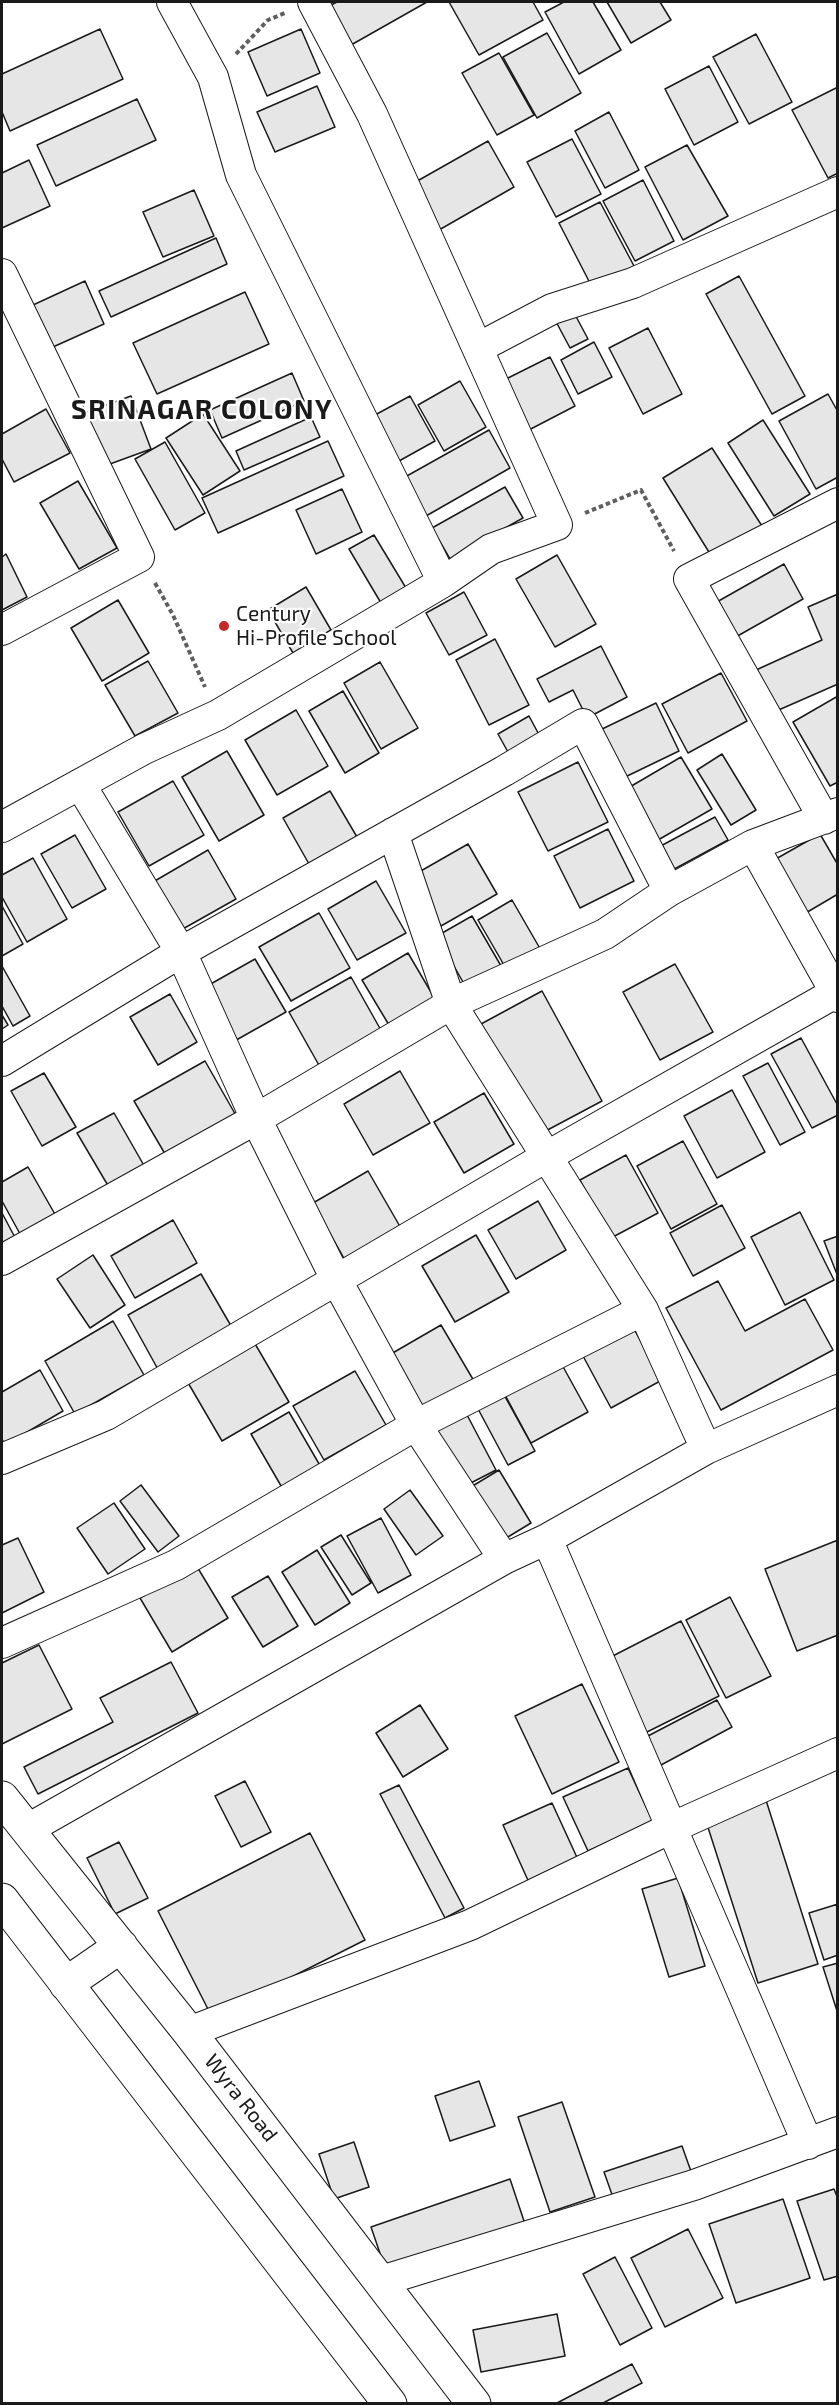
<!DOCTYPE html>
<style>
body{margin:0}
#map{position:relative;width:839px;height:2405px;overflow:hidden;background:#fff;font-family:"Exo 2",sans-serif}
canvas{display:block}
.frame{position:absolute;inset:0;border:3px solid #1a1a1a;pointer-events:none}
</style>
<div id="map">
<canvas width="839" height="2405"></canvas>
<div class="frame"></div>
</div>
<script>
const c = document.querySelector('canvas').getContext('2d');
c.lineJoin = 'round';
function fillPath(path, color) { c.fillStyle = color; c.fill(path, 'evenodd'); }
const poly = rows => new Path2D(rows.map(r => 'M' + r).join(''));
function trace(path, color, width, dash) { c.strokeStyle = color; c.lineWidth = width; c.lineCap = dash ? 'butt' : 'round'; c.setLineDash(dash || []); c.stroke(path); }
function write(font, color, halo, rows, align = 'center') {
  c.font = font + ' "Exo 2",sans-serif'; c.lineWidth = 4.5; c.setLineDash([]); c.textBaseline = 'middle'; c.strokeStyle = halo; c.fillStyle = color; for (const [text, x, y, turn = 0] of rows) {
    c.save(); c.translate(x, y); c.rotate((+turn || 0) * Math.PI / 180); c.textAlign = isNaN(turn) ? turn : align; if (halo) c.strokeText(text, 0, 0); c.fillText(text, 0, 0); c.restore();
  }
}
const building = poly([
 [337,2,427,2,351,45,329,6,337,2],
 [449,2,533,2,543,20,479,55,449,2],
 [564,2,593,2,621,50,579,74,545,12,564,2],
 [607,2,660,2,671,20,631,43,607,2],
 [100,29,123,79,10,131,2,112,2,74,100,29],
 [301,29,320,73,267,96,248,52,301,29],
 [547,33,581,93,537,118,503,57,547,33],
 [756,34,792,102,749,124,713,57,756,34],
 [499,53,534,115,497,135,462,73,499,53],
 [709,66,738,122,694,145,665,89,709,66],
 [317,86,335,127,275,152,257,112,317,86],
 [838,87,838,173,828,178,792,110,838,87],
 [137,99,156,140,56,186,37,145,137,99],
 [609,112,639,170,605,188,575,131,609,112],
 [572,139,601,194,556,217,527,162,572,139],
 [488,141,514,187,439,230,412,184,488,141],
 [687,145,728,216,683,240,645,167,687,145],
 [29,160,50,206,2,228,2,173,29,160],
 [643,180,674,241,635,261,603,201,643,180],
 [194,190,214,236,163,257,143,212,194,190],
 [600,202,634,266,592,287,559,223,600,202],
 [216,238,227,264,111,317,99,291,216,238],
 [739,276,805,396,772,414,706,294,739,276],
 [85,281,104,324,53,347,33,305,85,281],
 [245,292,269,344,157,394,133,343,245,292],
 [571,307,588,339,570,348,553,316,571,307],
 [648,328,682,394,643,414,609,348,648,328],
 [594,342,612,377,578,394,561,360,594,342],
 [550,357,575,406,525,432,500,382,550,357],
 [292,373,304,401,222,438,210,410,292,373],
 [460,381,486,427,444,451,418,405,460,381],
 [828,394,838,412,838,477,816,489,779,421,828,394],
 [131,396,151,449,99,468,79,415,131,396],
 [410,396,435,441,390,466,364,421,410,396],
 [46,409,70,453,14,482,2,459,2,434,46,409],
 [203,414,240,471,203,495,166,438,203,414],
 [311,417,320,437,244,470,236,451,311,417],
 [763,420,810,494,774,516,728,443,763,420],
 [489,430,510,468,426,516,405,477,489,430],
 [328,441,344,476,218,533,202,498,328,441],
 [165,442,205,513,175,530,135,459,165,442],
 [712,448,762,526,712,557,663,478,712,448],
 [78,481,117,548,79,569,40,503,78,481],
 [505,487,523,518,450,559,432,528,505,487],
 [342,489,362,532,316,554,296,510,342,489],
 [374,535,406,588,381,603,349,549,374,535],
 [6,554,27,597,2,610,2,557,6,554],
 [557,555,596,624,555,647,516,579,557,555],
 [784,564,803,599,734,638,715,603,784,564],
 [306,587,331,630,293,653,268,610,306,587],
 [464,592,487,635,449,655,426,613,464,592],
 [838,594,838,684,774,712,756,670,822,640,808,607,838,594],
 [118,600,149,653,102,681,71,628,118,600],
 [495,639,529,705,489,725,456,660,495,639],
 [601,646,627,697,587,718,573,690,549,702,537,679,601,646],
 [148,661,178,713,135,736,105,685,148,661],
 [380,662,418,728,381,749,344,683,380,662],
 [721,673,747,721,688,753,662,704,721,673],
 [343,691,379,753,345,773,309,711,343,691],
 [838,696,838,782,830,786,793,722,838,696],
 [656,703,679,751,621,779,598,731,656,703],
 [296,710,328,766,277,795,245,740,296,710],
 [529,716,544,744,513,761,498,734,529,716],
 [227,751,264,815,219,841,182,777,227,751],
 [722,754,756,810,731,825,697,770,722,754],
 [681,757,712,809,658,840,628,788,681,757],
 [578,762,608,822,548,851,518,792,578,762],
 [173,781,204,835,149,866,118,812,173,781],
 [330,791,357,837,309,864,283,818,330,791],
 [715,817,728,840,667,873,655,849,715,817],
 [608,829,634,881,580,908,554,856,608,829],
 [820,834,838,865,838,894,804,914,774,860,820,834],
 [75,835,106,889,72,908,41,854,75,835],
 [468,844,497,894,441,926,412,876,468,844],
 [208,850,236,899,181,930,153,882,208,850],
 [33,858,67,919,27,942,2,897,2,875,33,858],
 [376,881,406,933,357,960,328,909,376,881],
 [512,900,542,952,508,972,478,920,512,900],
 [2,906,23,944,2,956,2,906],
 [319,913,350,968,291,1001,259,947,319,913],
 [472,916,504,971,468,991,437,936,472,916],
 [408,953,435,999,389,1025,362,980,408,953],
 [255,959,286,1012,231,1043,200,990,255,959],
 [675,964,713,1032,660,1060,623,992,675,964],
 [2,966,30,1016,13,1026,2,1006,2,966],
 [351,977,382,1032,320,1067,289,1012,351,977],
 [542,991,602,1101,540,1134,481,1024,542,991],
 [170,994,197,1042,158,1065,130,1017,170,994],
 [2,1015,8,1025,2,1029,2,1015],
 [801,1038,838,1106,838,1115,812,1128,771,1054,801,1038],
 [205,1061,238,1119,168,1159,134,1101,205,1061],
 [768,1063,805,1132,780,1145,743,1076,768,1063],
 [400,1071,430,1123,373,1155,344,1104,400,1071],
 [44,1073,76,1127,42,1146,11,1091,44,1073],
 [732,1090,765,1152,717,1178,684,1116,732,1090],
 [484,1093,514,1144,464,1173,434,1122,484,1093],
 [114,1113,146,1169,110,1189,77,1133,114,1113],
 [683,1141,717,1204,671,1229,637,1166,683,1141],
 [626,1155,658,1213,611,1238,580,1180,626,1155],
 [28,1167,60,1223,25,1243,2,1201,2,1182,28,1167],
 [368,1171,402,1230,346,1262,313,1203,368,1171],
 [538,1201,566,1250,516,1279,488,1230,538,1201],
 [722,1205,745,1248,693,1276,670,1233,722,1205],
 [800,1212,834,1280,785,1305,751,1237,800,1212],
 [2,1213,19,1245,2,1255,2,1213],
 [173,1220,197,1263,135,1298,111,1256,173,1220],
 [476,1235,509,1292,455,1322,422,1266,476,1235],
 [838,1236,838,1277,824,1241,838,1236],
 [93,1255,125,1305,90,1328,57,1279,93,1255],
 [201,1274,234,1331,160,1373,128,1315,201,1274],
 [718,1281,745,1331,805,1299,833,1350,721,1410,666,1308,718,1281],
 [113,1321,144,1375,75,1414,45,1361,113,1321],
 [441,1325,474,1381,416,1414,384,1358,441,1325],
 [634,1329,662,1380,611,1408,583,1356,634,1329],
 [254,1342,289,1402,222,1441,187,1381,254,1342],
 [561,1363,588,1412,531,1443,504,1393,561,1363],
 [40,1370,63,1411,5,1445,2,1439,2,1392,40,1370],
 [355,1371,386,1425,324,1460,293,1406,355,1371],
 [503,1393,535,1451,508,1465,477,1407,503,1393],
 [289,1412,322,1469,284,1491,251,1434,289,1412],
 [466,1413,496,1470,465,1486,435,1429,466,1413],
 [499,1470,531,1523,498,1543,466,1490,499,1470],
 [141,1485,179,1536,158,1552,120,1501,141,1485],
 [410,1490,443,1536,416,1555,384,1509,410,1490],
 [114,1503,145,1549,108,1574,77,1528,114,1503],
 [381,1518,411,1575,378,1593,347,1536,381,1518],
 [341,1535,371,1583,352,1595,321,1547,341,1535],
 [18,1538,44,1592,2,1613,2,1545,18,1538],
 [838,1540,838,1635,797,1651,765,1569,838,1540],
 [317,1550,350,1603,315,1625,282,1572,317,1550],
 [196,1565,228,1618,172,1652,140,1598,196,1565],
 [268,1576,298,1626,263,1647,232,1597,268,1576],
 [730,1597,771,1676,726,1698,686,1620,730,1597],
 [681,1621,719,1696,641,1735,603,1661,681,1621],
 [39,1645,72,1709,2,1744,2,1663,39,1645],
 [171,1662,198,1713,38,1794,24,1767,113,1722,100,1698,171,1662],
 [582,1684,619,1762,552,1794,515,1716,582,1684],
 [717,1700,732,1727,661,1765,646,1737,717,1700],
 [420,1705,448,1749,403,1777,376,1733,420,1705],
 [628,1768,653,1822,588,1851,563,1797,628,1768],
 [245,1781,271,1832,241,1847,215,1796,245,1781],
 [399,1785,464,1908,445,1918,380,1794,399,1785],
 [765,1797,818,1964,758,1983,704,1815,765,1797],
 [552,1803,580,1864,531,1887,503,1825,552,1803],
 [310,1833,365,1940,212,2017,158,1911,310,1833],
 [119,1842,148,1898,115,1914,87,1858,119,1842],
 [678,1878,705,1966,669,1977,642,1889,678,1878],
 [838,1904,838,1955,824,1960,809,1913,838,1904],
 [838,1963,838,2011,837,2011,823,1967,838,1963],
 [479,2081,495,2126,450,2141,435,2096,479,2081],
 [562,2102,595,2197,550,2212,518,2117,562,2102],
 [354,2142,369,2187,334,2199,319,2154,354,2142],
 [682,2146,693,2177,615,2203,604,2172,682,2146],
 [510,2179,525,2224,386,2271,371,2227,510,2179],
 [834,2189,838,2199,838,2276,824,2280,797,2201,834,2189],
 [783,2199,810,2278,736,2303,709,2224,783,2199],
 [688,2229,723,2298,665,2327,631,2258,688,2229],
 [615,2257,652,2328,620,2345,583,2274,615,2257],
 [557,2314,565,2356,481,2372,473,2330,557,2314],
 [632,2364,642,2383,601,2404,555,2404,632,2364]
]);
fillPath(building, '#e6e6e6');
trace(building, '#1a1a1a', 1.5);
const street = poly([
 [172,2,213,77,241,175,443,582],
 [2,274,139,557,2,630],
 [478,348,552,309,633,283,838,192],
 [80,784,181,952,256,1119,337,1281,416,1425,504,1559],
 [824,819,689,579,838,503],
 [2,827,144,749,218,715,443,582,491,549,557,525,372,114,313,2],
 [393,833,451,1004,643,1310,706,1449],
 [753,845,838,997],
 [2,1061,181,952,504,771,583,724,669,891],
 [2,1260,256,1119,451,1004,605,934,669,891,753,845,838,813],
 [2,1459,106,1415,546,1157,835,993],
 [547,1539,808,2144],
 [2,1643,176,1565,416,1425,643,1310],
 [28,1829,504,1559,547,1539,706,1449,838,1390],
 [189,2032,470,1925,671,1828,838,1753],
 [381,2281,694,2185,838,2132]
]);
const primary = poly([
 [2,1798,189,2032,474,2404],
 [2,1900,390,2404],
 [66,1984,121,1946]
]);
trace(street, '#1a1a1a', 32);
trace(primary, '#1a1a1a', 35);
trace(poly([
 [236,54,268,20,285,13],
 [585,513,641,490,674,551],
 [155,583,173,615,205,687]
]), '#5f5f5f', 4, [4.5, 3]);
trace(street, '#fff', 30);
trace(primary, '#fff', 33);
for (const [x, y, r, color] of [
 [224,626,6,"#c62828"]
]) { const dot = new Path2D(); dot.arc(x, y, r, 0, 2 * Math.PI); c.fillStyle = color; c.fill(dot); trace(dot, '#fff', 2); }
write('21px', '#1a1a1a', '#fff', [
 ["Century",236,614],
 ["Hi-Profile School",236,638]
], 'left');
write('21px', '#1a1a1a', '#fff', [
 ["Wyra Road",241,2098,52]
]);
c.letterSpacing = '1.5px';
write('bold 27px', '#1a1a1a', '#fff', [
 ["SRINAGAR COLONY",202,410]
]);
c.letterSpacing = '0px';
</script>
